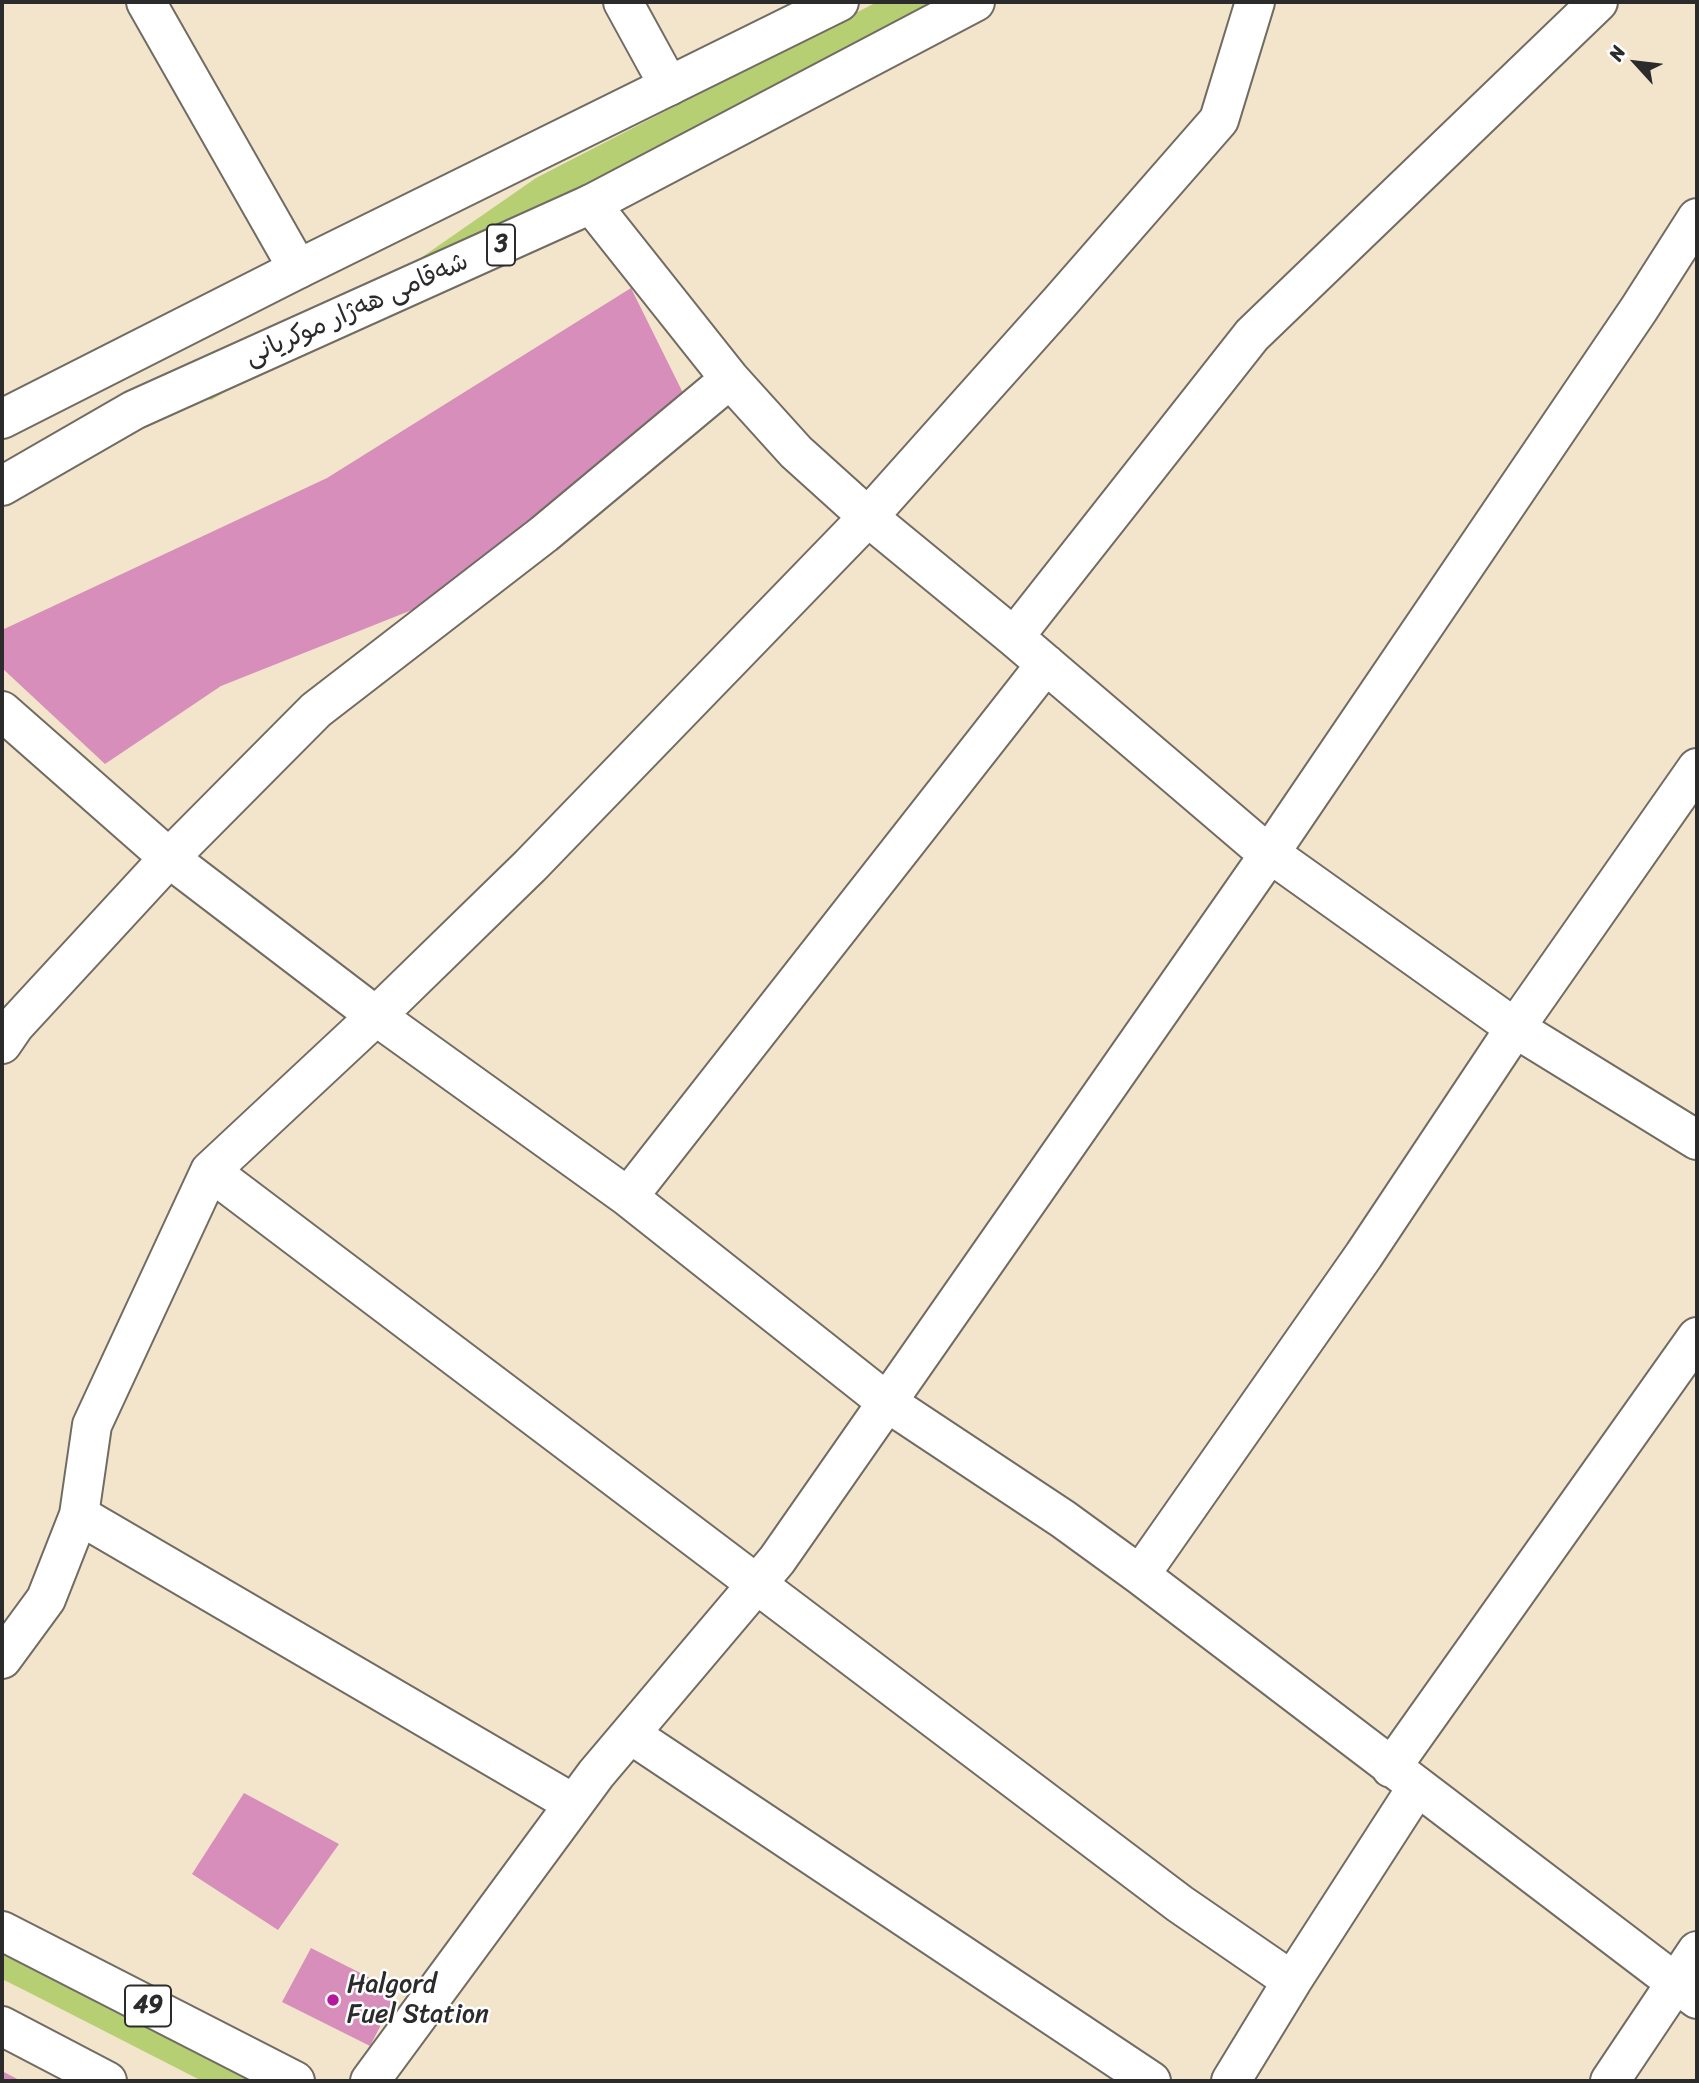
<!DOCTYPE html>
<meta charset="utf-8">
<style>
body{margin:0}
#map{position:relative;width:1699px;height:2083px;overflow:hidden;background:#f2e5cb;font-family:Sriracha,sans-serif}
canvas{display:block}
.frame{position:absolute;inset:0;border:4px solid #2b2b2b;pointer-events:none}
.north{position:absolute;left:1601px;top:28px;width:70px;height:70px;-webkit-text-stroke:5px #fff;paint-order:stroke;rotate:297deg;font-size:19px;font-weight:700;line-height:28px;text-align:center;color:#2b2b2b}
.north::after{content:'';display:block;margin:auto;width:24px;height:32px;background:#2b2b2b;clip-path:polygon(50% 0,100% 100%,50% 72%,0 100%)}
</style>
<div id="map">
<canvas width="1699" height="2083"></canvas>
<div class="frame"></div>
<div class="north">N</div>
</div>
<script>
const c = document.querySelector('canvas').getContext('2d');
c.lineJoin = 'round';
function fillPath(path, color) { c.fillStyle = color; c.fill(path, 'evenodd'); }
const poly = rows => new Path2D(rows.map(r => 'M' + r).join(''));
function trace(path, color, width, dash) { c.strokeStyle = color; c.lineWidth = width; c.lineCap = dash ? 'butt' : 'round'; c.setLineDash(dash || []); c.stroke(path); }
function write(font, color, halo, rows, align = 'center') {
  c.font = font + ' Sriracha,"Playpen Sans Arabic",sans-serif'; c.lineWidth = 5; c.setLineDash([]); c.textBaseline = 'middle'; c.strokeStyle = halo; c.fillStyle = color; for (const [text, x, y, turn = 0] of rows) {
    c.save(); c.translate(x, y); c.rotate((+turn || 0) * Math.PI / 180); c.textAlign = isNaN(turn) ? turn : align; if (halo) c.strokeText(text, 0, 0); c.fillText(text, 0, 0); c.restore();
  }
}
fillPath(poly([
 [877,2,957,2,369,309,211,400,198,396,376,289,536,178],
 [2,1953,215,2061,252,2081,202,2081,28,1992,2,1979]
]), '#b7cf73');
fillPath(poly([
 [631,288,684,395,609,469,417,608,221,686,105,764,2,668,2,630,327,478],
 [244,1793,339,1844,278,1930,192,1874],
 [311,1948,398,1992,370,2046,282,2002],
 [2,2071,21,2081,2,2081]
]), '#d88ebb');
const minor = poly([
 [146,2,298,269],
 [623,2,669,86],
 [591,204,730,379,796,452,868,517,1014,637,1254,842,1515,1028,1697,1140],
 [1014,637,1252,335,1598,2],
 [2,711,169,858,376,1016,628,1197,888,1403,1063,1519,1140,1575,1697,1999],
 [2,1044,15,1025,169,858,316,710,544,534,730,379],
 [210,1171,1180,1904,1292,1981],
 [628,1197,1046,664],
 [79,1515,574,1804],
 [1140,1575,1364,1255,1515,1028,1697,768],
 [2,1659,46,1599,79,1515,92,1425,210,1171,376,1016,530,866,868,517,1060,302,1219,120,1255,2],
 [630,1734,1151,2081],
 [1391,1768,1697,1337],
 [370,2081,596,1774,777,1560,1270,853,1639,309,1697,218],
 [1231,2081,1292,1981,1417,1787],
 [1610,2081,1697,1951]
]);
const major = poly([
 [2,1931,295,2081],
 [2,2026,107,2081]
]);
const highway = poly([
 [2,419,298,269,839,2],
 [2,486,134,410,591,204,975,2]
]);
trace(minor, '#716c63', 42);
trace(major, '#716c63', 42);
trace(highway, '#716c63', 42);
trace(minor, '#fff', 38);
trace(major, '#fff', 38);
trace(highway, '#fff', 38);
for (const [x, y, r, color] of [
 [333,2000,7,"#b5179e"]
]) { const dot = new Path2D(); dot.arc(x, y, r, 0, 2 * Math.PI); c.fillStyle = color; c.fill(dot); trace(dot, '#fff', 2.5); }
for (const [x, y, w] of [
 [501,245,28],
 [148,2006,46]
]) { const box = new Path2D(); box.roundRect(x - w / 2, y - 20.5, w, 41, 5); c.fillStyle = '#fff'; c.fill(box); trace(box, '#2b2b2b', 2); }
write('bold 24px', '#2b2b2b', null, [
 ["3",501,245],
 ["49",148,2006]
]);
write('26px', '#2b2b2b', '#fff', [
 ["شەقامی ھەژار موکریانی",357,310,-24]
]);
write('26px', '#2b2b2b', '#fff', [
 ["Halgord",347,1985],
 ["Fuel Station",347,2015]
], 'left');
</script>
